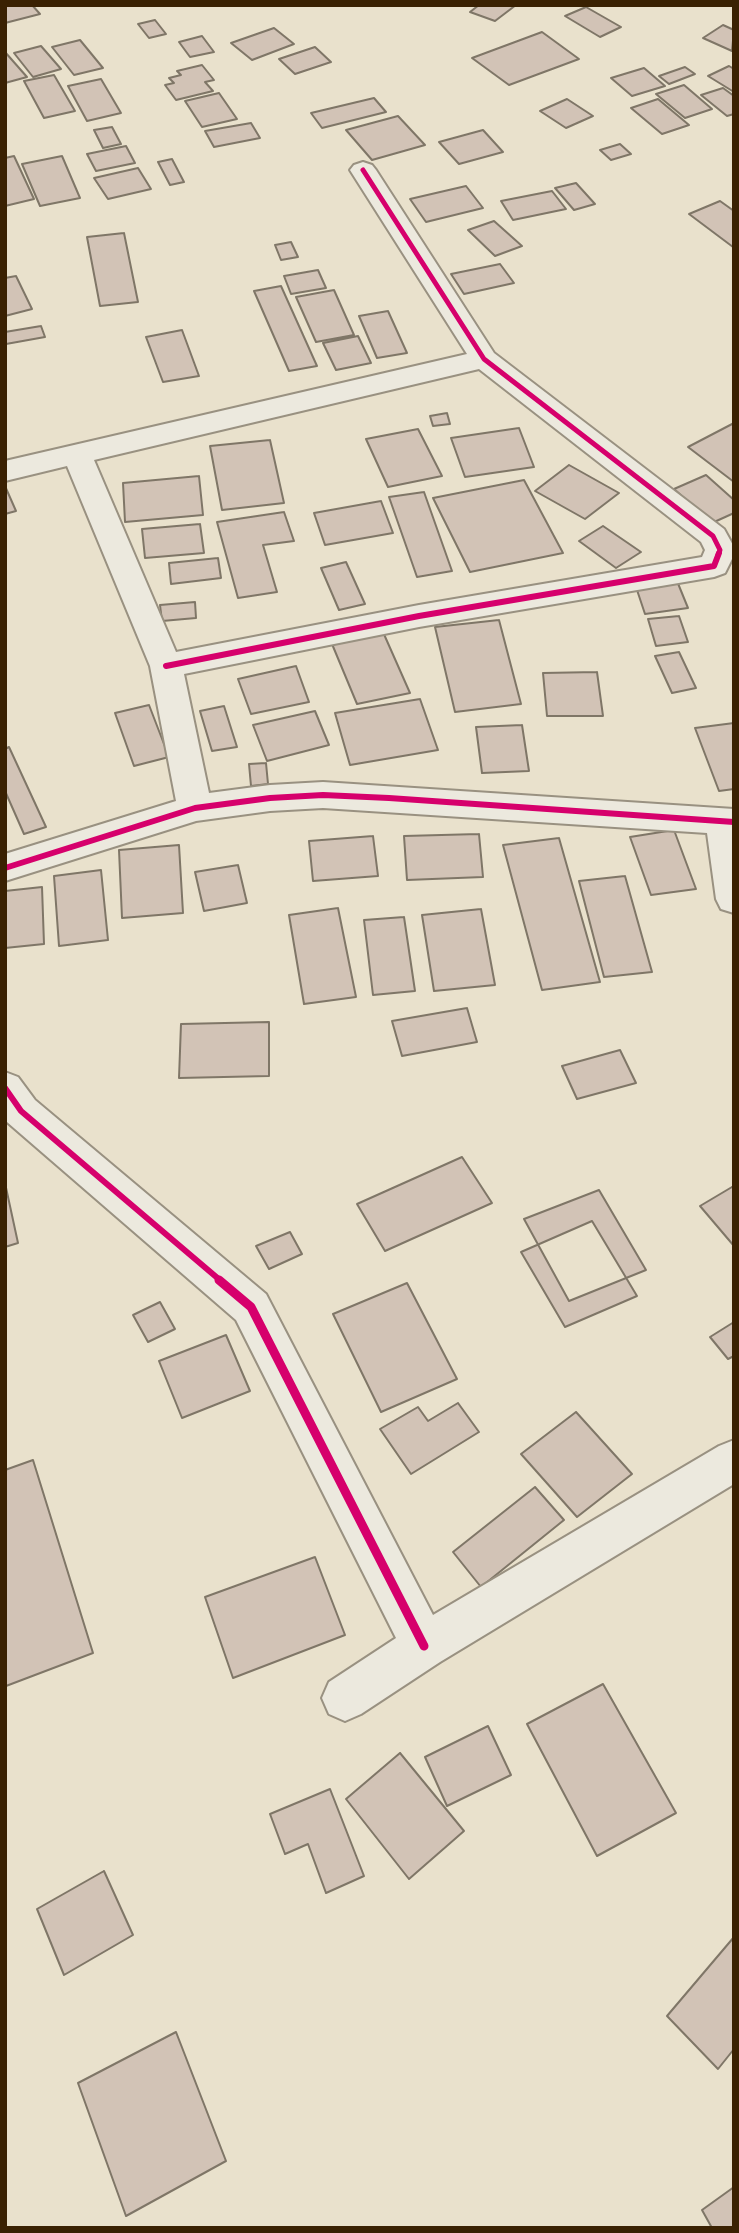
<!DOCTYPE html>
<style>
body{margin:0}
#map{position:relative;width:739px;height:2233px;overflow:hidden;background:#e9e1cc;font-family:"IM FELL French Canon",serif}
canvas{display:block}
.frame{position:absolute;inset:0;border:7px solid #3a2102;pointer-events:none}
</style>
<div id="map">
<canvas width="739" height="2233"></canvas>
<div class="frame"></div>
</div>
<script>
const c = document.querySelector('canvas').getContext('2d');
c.lineJoin = 'round';
function fillPath(path, color) { c.fillStyle = color; c.fill(path, 'evenodd'); }
const poly = rows => new Path2D(rows.map(r => 'M' + r).join(''));
function trace(path, color, width, dash) { c.strokeStyle = color; c.lineWidth = width; c.lineCap = dash ? 'butt' : 'round'; c.setLineDash(dash || []); c.stroke(path); }
const building = poly([
 [5,5,32,5,40,14,5,23,5,5],
 [479,5,516,5,495,21,470,12,479,5],
 [586,7,621,27,600,37,565,16,586,7],
 [155,20,166,34,149,38,138,24,155,20],
 [723,25,734,30,732,51,703,38,723,25],
 [274,28,294,44,252,60,231,43,274,28],
 [542,32,579,59,509,85,472,58,542,32],
 [202,36,214,52,190,57,179,42,202,36],
 [80,40,103,68,74,75,52,47,80,40],
 [41,46,61,69,33,77,14,53,41,46],
 [315,47,331,62,295,74,279,59,315,47],
 [5,52,27,77,5,83,5,52],
 [202,65,214,80,205,82,213,91,176,100,165,85,174,83,169,78,181,75,177,71,202,65],
 [729,66,734,69,734,92,708,76,729,66],
 [685,67,695,74,669,84,659,76,685,67],
 [644,68,665,86,632,96,611,78,644,68],
 [54,75,75,111,44,118,24,81,54,75],
 [101,79,121,113,87,121,68,86,101,79],
 [684,85,712,109,685,118,656,94,684,85],
 [723,88,734,96,734,114,727,116,701,95,723,88],
 [219,93,237,119,202,127,185,101,219,93],
 [374,98,386,112,322,128,311,113,374,98],
 [567,99,593,116,566,128,540,111,567,99],
 [658,99,689,125,662,134,631,108,658,99],
 [398,116,425,145,372,160,346,130,398,116],
 [251,123,260,138,214,147,205,131,251,123],
 [112,127,121,144,103,148,94,130,112,127],
 [483,130,503,152,459,164,439,142,483,130],
 [620,144,631,154,611,160,600,150,620,144],
 [126,146,135,163,96,171,87,154,126,146],
 [14,156,34,199,5,206,5,158,14,156],
 [62,156,80,198,40,206,22,164,62,156],
 [172,159,184,182,170,185,158,162,172,159],
 [138,168,151,189,108,199,94,178,138,168],
 [576,183,595,204,574,210,555,188,576,183],
 [466,186,483,208,426,222,410,199,466,186],
 [552,191,566,209,513,220,501,201,552,191],
 [720,201,734,211,733,247,689,214,720,201],
 [494,221,522,246,495,256,468,230,494,221],
 [124,233,138,302,100,306,87,237,124,233],
 [291,242,298,257,281,260,275,245,291,242],
 [500,264,514,283,464,294,451,274,500,264],
 [318,270,326,288,291,294,284,276,318,270],
 [16,276,32,309,5,316,5,278,16,276],
 [281,286,317,366,289,371,254,291,281,286],
 [334,290,354,335,316,342,296,297,334,290],
 [388,311,407,353,377,358,359,316,388,311],
 [41,326,45,337,6,344,5,332,41,326],
 [182,330,199,376,163,382,146,337,182,330],
 [358,336,371,363,336,370,323,343,358,336],
 [447,413,450,424,433,426,430,416,447,413],
 [734,423,734,482,688,447,734,423],
 [519,428,534,467,465,477,451,438,519,428],
 [418,429,442,476,388,487,366,439,418,429],
 [270,440,284,503,222,510,210,446,270,440],
 [569,465,619,493,585,519,535,491,569,465],
 [706,475,734,500,734,513,712,523,674,489,706,475],
 [199,476,203,515,125,522,123,483,199,476],
 [524,480,563,553,470,572,433,498,524,480],
 [5,486,16,511,5,514,5,486],
 [424,492,452,571,417,577,389,497,424,492],
 [381,501,393,533,325,545,314,513,381,501],
 [284,512,294,541,263,545,277,592,238,598,217,522,284,512],
 [200,524,204,553,145,558,142,529,200,524],
 [603,526,641,552,616,568,579,541,603,526],
 [218,558,221,578,171,584,169,563,218,558],
 [346,562,365,604,339,610,321,568,346,562],
 [677,581,688,608,645,614,636,587,677,581],
 [195,602,196,618,162,621,160,605,195,602],
 [679,616,688,642,656,646,648,619,679,616],
 [499,620,521,704,455,712,435,627,499,620],
 [383,632,410,693,357,704,332,644,383,632],
 [679,652,696,688,672,693,655,656,679,652],
 [296,666,309,702,251,714,238,679,296,666],
 [597,672,603,716,547,716,543,673,597,672],
 [420,699,438,750,350,765,335,713,420,699],
 [149,705,169,757,134,766,115,713,149,705],
 [224,706,237,747,212,751,200,711,224,706],
 [315,711,329,745,267,761,253,725,315,711],
 [734,723,734,789,719,791,695,728,734,723],
 [522,725,529,771,482,773,476,727,522,725],
 [9,747,46,827,24,834,5,791,5,749,9,747],
 [266,763,268,784,251,786,249,764,266,763],
 [674,830,696,889,651,895,630,837,674,830],
 [479,834,483,877,407,880,404,836,479,834],
 [373,836,378,876,313,881,309,841,373,836],
 [559,838,600,982,542,990,503,845,559,838],
 [179,845,183,913,122,918,119,850,179,845],
 [238,865,247,903,204,911,195,872,238,865],
 [101,870,108,940,59,946,54,876,101,870],
 [625,876,652,972,604,977,579,881,625,876],
 [42,887,44,944,5,948,5,891,42,887],
 [338,908,356,997,304,1004,289,915,338,908],
 [481,909,495,985,434,991,422,915,481,909],
 [404,917,415,991,373,995,364,920,404,917],
 [467,1008,477,1042,402,1056,392,1021,467,1008],
 [269,1022,269,1076,179,1078,181,1024,269,1022],
 [620,1050,636,1083,577,1099,562,1066,620,1050],
 [462,1157,492,1203,385,1251,357,1204,462,1157],
 [5,1183,18,1243,5,1247,5,1183],
 [732,1187,734,1189,734,1246,700,1206,732,1187],
 [599,1190,646,1270,569,1301,524,1219,599,1190],
 [592,1221,637,1296,565,1327,521,1252,592,1221],
 [290,1232,302,1254,269,1269,256,1246,290,1232],
 [407,1283,457,1379,381,1412,333,1314,407,1283],
 [160,1302,175,1329,148,1342,133,1315,160,1302],
 [734,1322,734,1356,728,1359,710,1337,734,1322],
 [226,1335,250,1391,182,1418,159,1361,226,1335],
 [458,1403,479,1432,411,1474,380,1429,418,1407,428,1421,458,1403],
 [576,1412,632,1474,577,1517,521,1454,576,1412],
 [33,1460,93,1653,6,1686,5,1470,33,1460],
 [535,1487,564,1520,481,1587,453,1552,535,1487],
 [315,1557,345,1635,233,1678,205,1597,315,1557],
 [603,1684,676,1813,597,1856,527,1724,603,1684],
 [488,1726,511,1775,447,1806,425,1757,488,1726],
 [400,1753,464,1831,409,1879,346,1799,400,1753],
 [330,1789,364,1876,326,1893,308,1844,285,1854,270,1814,330,1789],
 [104,1871,133,1935,64,1975,37,1909,104,1871],
 [734,1937,734,2049,718,2069,667,2016,734,1937],
 [176,2032,226,2161,126,2216,78,2083,176,2032],
 [734,2187,734,2228,712,2228,702,2210,734,2187]
]);
fillPath(building, '#d2c3b6');
trace(building, '#7f7667', 2);
const minor = poly([
 [363,162,372,165,376,170,494,353,724,529,734,547,734,555,725,573,714,577,419,627,184,674,209,793,270,785,323,782,734,809,734,913,721,909,716,899,707,833,323,808,270,811,196,821,5,881,5,854,176,801,150,666,67,466,5,481,5,461,467,354,350,170,354,165,363,162],
 [479,369,701,542,705,550,702,557,419,605,176,652,94,460,479,369],
 [5,1072,18,1077,35,1100,266,1294,433,1615,719,1446,734,1440,734,1484,440,1662,361,1714,345,1721,329,1714,322,1698,329,1682,396,1638,236,1320,7,1122,5,1072]
]);
trace(minor, '#999181', 4);
fillPath(minor, '#ece9de');
trace(poly([
 [363,170,484,359,713,536,720,550,718,555]
]), '#d6006c', 5);
trace(poly([
 [166,666,419,616,714,566,719,553],
 [5,868,195,808,270,798,323,795,389,798,734,822],
 [5,1088,21,1111,221,1281]
]), '#d6006c', 6);
trace(poly([
 [219,1280,251,1307,424,1646]
]), '#d6006c', 9);
</script>
